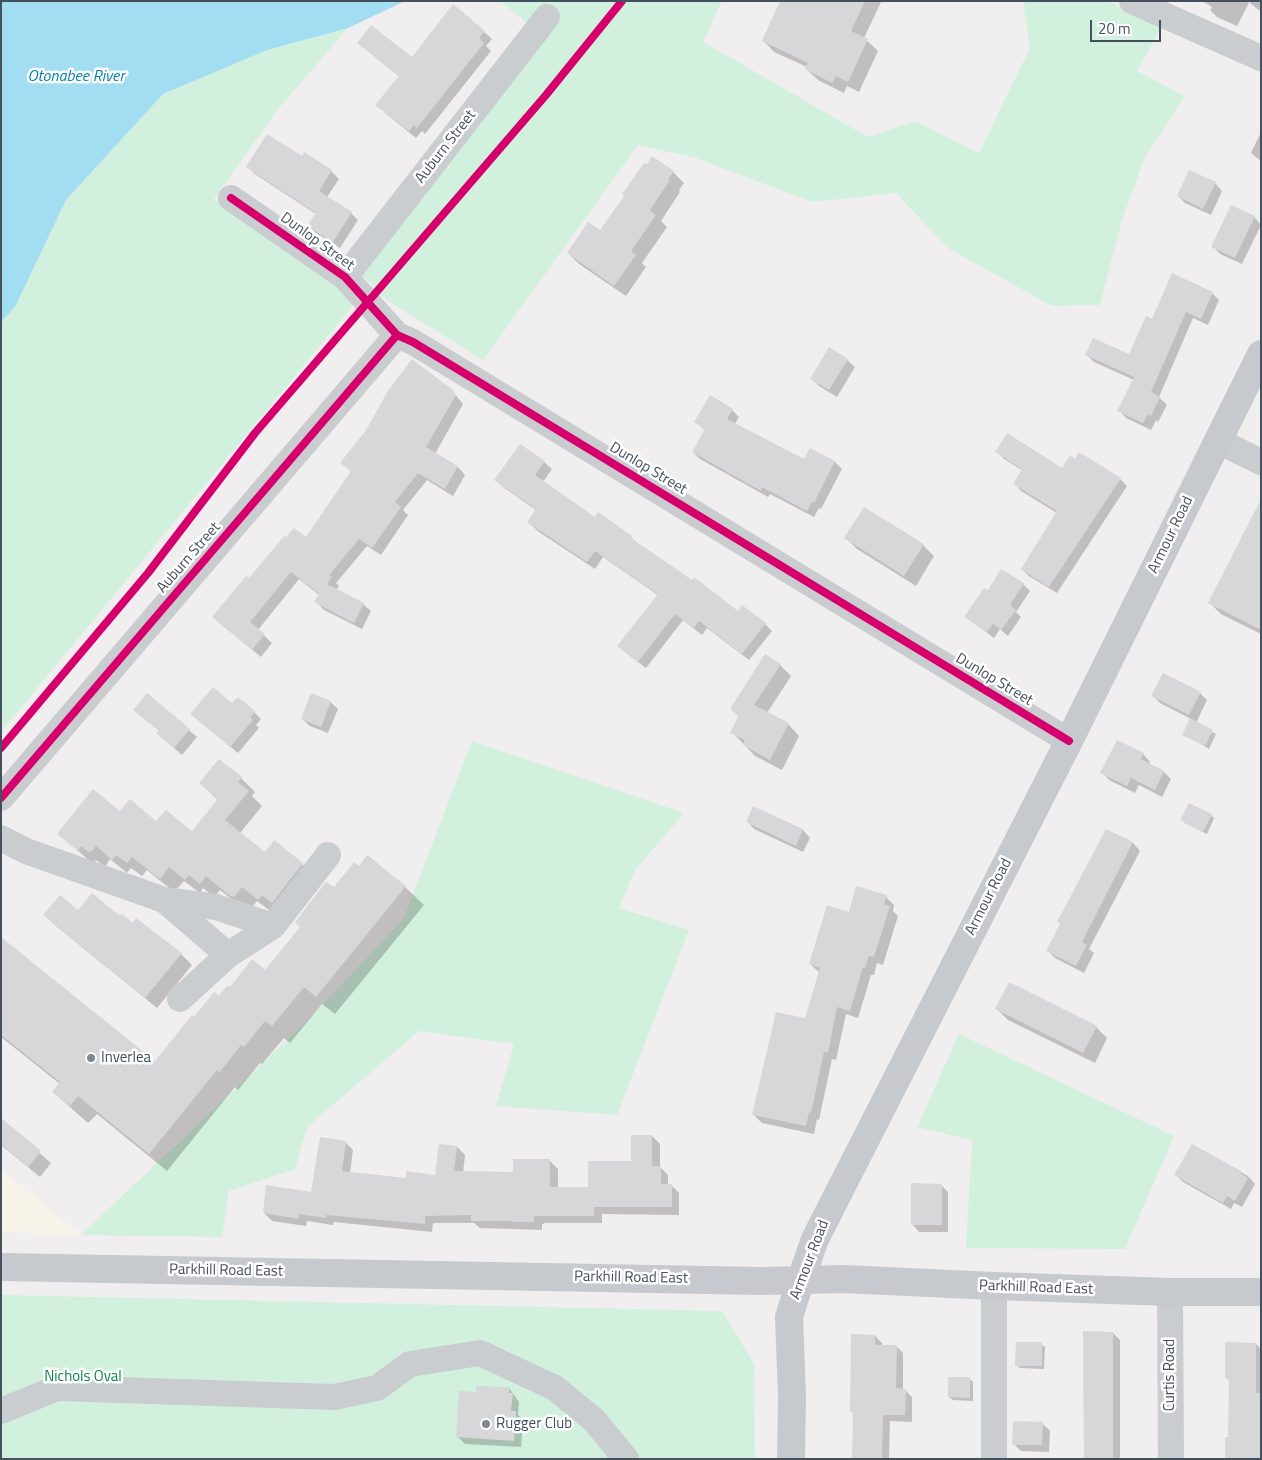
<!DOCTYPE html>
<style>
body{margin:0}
#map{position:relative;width:1262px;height:1460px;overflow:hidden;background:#f0eeee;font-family:"Titillium Web",sans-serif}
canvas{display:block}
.frame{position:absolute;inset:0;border:2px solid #44505d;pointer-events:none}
.scale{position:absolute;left:1090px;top:20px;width:71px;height:22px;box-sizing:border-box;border:2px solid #44505d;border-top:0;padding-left:6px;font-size:15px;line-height:18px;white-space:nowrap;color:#44505d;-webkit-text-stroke:4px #fff;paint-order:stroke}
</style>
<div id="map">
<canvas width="1262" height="1460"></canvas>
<div class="frame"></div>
<div class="scale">20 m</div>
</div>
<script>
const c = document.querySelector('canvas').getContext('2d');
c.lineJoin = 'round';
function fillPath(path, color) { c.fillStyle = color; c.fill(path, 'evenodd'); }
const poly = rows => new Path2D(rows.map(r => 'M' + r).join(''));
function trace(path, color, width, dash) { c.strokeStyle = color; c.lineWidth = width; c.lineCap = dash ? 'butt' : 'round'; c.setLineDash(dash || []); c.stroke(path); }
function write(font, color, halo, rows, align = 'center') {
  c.font = font + ' "Titillium Web",sans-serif'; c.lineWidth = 5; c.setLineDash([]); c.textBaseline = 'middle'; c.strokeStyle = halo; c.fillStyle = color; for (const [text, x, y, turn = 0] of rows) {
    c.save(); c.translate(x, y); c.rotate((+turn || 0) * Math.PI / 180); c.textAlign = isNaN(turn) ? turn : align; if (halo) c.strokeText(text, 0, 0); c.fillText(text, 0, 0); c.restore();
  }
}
fillPath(poly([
 [1,1169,81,1235,1,1232]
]), '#f7f3e8');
fillPath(poly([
 [500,1,722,1,703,42,868,137,915,121,979,153,1030,48,1024,7,1025,1,1108,1,1161,28,1137,71,1185,96,1144,159,1121,223,1100,305,1052,306,948,248,896,193,812,202,696,158,638,145,483,360,387,300,361,274,529,24],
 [348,28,279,108,214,199,337,277,356,302,1,732,1,322,15,307,66,200,163,94,267,50],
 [472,741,684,813,635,870,619,908,689,930,617,1115,496,1106,514,1044,419,1031,307,1127,295,1169,229,1191,222,1237,81,1235,308,1020,403,920],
 [959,1034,1174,1136,1125,1249,966,1248,972,1140,917,1127],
 [1,1295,722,1311,754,1364,755,1459,1,1459]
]), '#d1f1de');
fillPath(poly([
 [1,1,405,1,348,28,267,50,163,94,66,200,15,307,1,322]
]), '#a2ddf2');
fillPath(poly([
 [798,1,881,2,864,38,878,51,859,92,847,86,844,93,818,80,806,69,807,67,774,52,763,40],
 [1202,1,1248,1,1249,3,1237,26,1217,17,1210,10,1212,7],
 [1251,1,1261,1,1261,12,1250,3],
 [454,5,492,39,486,46,491,51,425,134,422,131,416,138,384,112,400,77,358,43,412,59],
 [1261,132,1261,161,1251,153],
 [304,154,331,171,339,179,327,197,351,213,358,220,340,248,316,233,309,226,316,214,255,174,248,167,302,158],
 [673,172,684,183,679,190,680,192,661,221,667,227,642,263,646,267,626,296,579,264,568,253,600,232],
 [1215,183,1222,191,1211,215,1185,203,1178,196],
 [1254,217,1261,225,1242,264,1220,254,1213,246],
 [1212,293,1219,300,1208,325,1193,318,1159,397,1167,405,1158,422,1156,420,1151,430,1126,418,1119,410,1134,380,1094,362,1087,355,1130,356,1153,321],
 [830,349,847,360,855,367,837,397,819,386,811,378],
 [453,392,463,404,435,454,458,467,465,475,453,496,427,480,403,510,408,515,381,555,367,546,336,583,339,586,336,590,363,604,371,611,362,629,324,610,316,602,319,595,299,579,258,630,272,643,261,657,222,625,249,580,306,539,352,472,342,462],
 [732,410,739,417,735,424,805,461,811,450,835,462,842,469,821,509,819,508,814,517,770,494,768,497,700,459,693,452,706,431,696,422],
 [997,451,1062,470,1075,460,1120,479,1127,486,1057,593,1029,576,1022,569,1057,513,1021,491,1014,483,1022,470,1004,459],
 [544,462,552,469,543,482,595,518,631,537,638,544,738,612,765,624,772,631,749,660,707,628,702,635,683,620,646,668,626,653,619,646,658,595,603,557,595,569,539,532,528,522,536,510,503,487,496,480],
 [1261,519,1261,634,1221,614,1210,603],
 [846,538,923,545,934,556,916,586,857,549],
 [1001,571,1023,584,1030,591,1016,612,1021,617,1008,636,1000,629,994,638,965,616,988,592],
 [780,665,791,676,767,713,788,724,799,736,782,770,755,756,732,732,740,717,731,709],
 [1200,693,1207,700,1196,723,1216,734,1209,749,1184,734,1191,719,1160,703,1153,696],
 [148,695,197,737,182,755,165,740,160,731],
 [330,702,338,709,328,733,310,726,302,719],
 [233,705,254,712,261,719,256,725,259,728,238,753,199,721],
 [1143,754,1150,762,1149,764,1164,772,1171,779,1162,797,1139,785,1135,793,1109,780,1102,772],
 [241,778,255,792,252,796,262,806,240,833,265,854,302,864,316,878,273,913,257,901,249,911,244,909,220,890,214,897,203,888,200,893,184,881,174,892,147,870,142,876,131,868,127,873,110,859,105,867,96,860,93,864,59,834,120,813,192,833,219,801,200,783],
 [754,808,803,830,810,838,803,852,754,829,747,821],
 [1211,815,1214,818,1207,834,1185,823,1182,820],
 [1107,830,1133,843,1140,851,1089,949,1094,953,1084,973,1055,958,1048,951],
 [368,856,405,887,424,905,335,1014,322,1004,290,1043,284,1038,262,1064,260,1063,238,1090,235,1087,167,1171,97,1114,88,1123,53,1092,60,1084,1,1037,1,938,155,1063,194,1019,230,989,265,972,334,889,359,867],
 [886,897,894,905,893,911,898,916,883,965,877,963,874,975,871,975,858,1018,846,1014,836,1060,832,1059,819,1120,817,1119,814,1134,762,1123,753,1114,805,1020,820,973,810,964,850,913],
 [78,912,120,918,181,954,192,965,157,1008,56,926,45,915],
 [997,1009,1096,1027,1107,1038,1095,1063,1008,1020],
 [1,1119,51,1163,40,1177,1,1145],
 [652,1136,660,1144,660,1167,668,1175,668,1185,671,1185,679,1193,679,1215,602,1214,602,1223,546,1223,542,1224,542,1230,480,1228,474,1223,433,1223,432,1232,334,1222,333,1225,307,1221,306,1226,272,1221,264,1213,312,1193,345,1142,353,1150,350,1173,407,1179,436,1176,457,1147,465,1155,463,1173,514,1173,550,1161,558,1169,558,1189,590,1189,633,1162],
 [1192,1145,1248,1176,1255,1184,1242,1207,1234,1203,1231,1209,1183,1182,1176,1175],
 [941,1185,948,1192,948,1232,919,1232,912,1224],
 [1113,1333,1120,1340,1120,1459,1085,1459],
 [875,1336,882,1343,882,1346,896,1346,903,1353,903,1390,905,1390,912,1397,912,1422,890,1421,889,1459,853,1459,854,1414,851,1411],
 [1041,1344,1045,1347,1044,1369,1020,1368,1017,1365],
 [1256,1344,1261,1349,1261,1459,1229,1439,1230,1381,1226,1377],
 [970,1379,973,1382,973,1401,953,1400,949,1397],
 [509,1388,519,1402,518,1415,523,1419,521,1447,465,1444,458,1437,477,1393],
 [1042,1423,1050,1431,1049,1452,1021,1451,1014,1444]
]), '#0003');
fillPath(poly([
 [780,1,865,1,851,31,868,39,848,82,836,76,832,83,805,69,808,63,762,41],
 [453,4,485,31,479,38,484,43,417,128,414,125,409,131,375,105,399,76,357,43,371,25,412,57],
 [267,134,302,156,304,152,332,170,319,191,352,212,333,242,307,226,316,213,246,167],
 [652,156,674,171,668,179,670,180,650,210,656,215,631,251,636,255,614,286,567,253,588,222,600,230,624,196,622,194,644,163,647,164],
 [1189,170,1216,182,1203,209,1177,196],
 [1231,205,1255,216,1235,258,1211,247],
 [1172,273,1213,292,1201,319,1186,312,1151,392,1160,397,1151,416,1148,414,1143,423,1117,411,1134,377,1085,355,1093,338,1129,354,1146,316,1152,319],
 [829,347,848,359,829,390,810,379],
 [412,359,454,391,453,392,456,395,426,447,458,466,445,489,418,473,395,502,401,507,372,548,359,539,329,575,332,577,327,584,364,603,354,623,314,602,319,594,291,572,250,622,265,634,252,650,212,617,246,576,249,578,284,536,286,537,294,528,306,537,351,471,340,463,366,430,388,391],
 [710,395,733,409,727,419,804,459,810,448,835,461,814,503,812,502,807,511,762,487,761,491,692,452,705,429,694,422],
 [1007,433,1062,468,1070,455,1075,459,1079,452,1121,478,1049,587,1021,569,1057,511,1013,484,1022,469,995,452],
 [520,444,545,461,535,475,595,517,598,512,632,536,631,538,692,580,694,577,738,611,742,605,766,623,742,654,699,621,694,628,675,614,638,662,617,646,658,594,595,551,587,562,527,522,536,509,494,480],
 [1261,499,1261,630,1208,603],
 [864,507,924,544,904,576,844,538],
 [1001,569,1024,583,1010,605,1016,610,1001,630,993,624,987,632,964,617,984,588,988,590],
 [765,654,781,664,754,705,789,723,770,760,743,745,745,740,730,733,739,715,730,709],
 [1163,673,1201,692,1189,715,1151,696],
 [213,687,232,703,238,697,255,711,250,717,253,720,230,747,190,714],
 [147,693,190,729,174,748,156,733,159,731,133,710],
 [311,693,331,701,321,727,301,719],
 [1190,718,1213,730,1205,746,1182,735],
 [1117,740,1144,753,1141,759,1164,771,1155,790,1131,778,1127,786,1100,773],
 [219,759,242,777,238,782,249,791,225,820,265,852,274,840,303,863,272,903,262,895,258,900,242,887,234,897,229,895,206,876,200,884,189,875,185,880,169,867,160,879,132,857,127,863,116,855,112,860,96,846,90,853,81,846,78,851,57,834,93,789,120,811,130,799,156,821,166,810,192,831,218,799,199,783],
 [1189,803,1212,814,1203,832,1180,820],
 [753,806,803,829,796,846,746,822],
 [1106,829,1133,842,1082,942,1087,945,1076,966,1046,951,1060,924,1057,922],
 [367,855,406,886,316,997,304,987,272,1026,265,1021,244,1047,241,1045,219,1073,217,1070,149,1154,78,1096,70,1106,52,1092,60,1082,1,1035,1,937,155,1061,192,1015,194,1017,214,992,219,996,228,985,230,987,252,959,265,970,300,927,295,922,326,882,334,887,354,862,359,866],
 [856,886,887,895,884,905,890,906,874,957,869,956,865,968,863,967,850,1011,837,1007,828,1053,824,1052,811,1113,809,1112,806,1126,752,1115,776,1012,805,1018,820,968,809,964,827,905,849,912],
 [92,893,120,916,122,914,133,923,136,918,182,953,145,998,43,915,60,895,78,910],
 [1009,982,1097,1026,1083,1053,995,1009],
 [1,1118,41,1151,28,1167,1,1144],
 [631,1135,652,1135,652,1166,661,1166,661,1184,672,1184,672,1207,594,1207,594,1216,534,1216,534,1222,511,1222,511,1221,471,1221,471,1215,425,1216,425,1224,326,1215,326,1218,299,1214,299,1219,263,1213,266,1185,311,1192,320,1137,346,1141,342,1171,406,1178,406,1171,435,1175,439,1144,457,1146,454,1171,513,1172,513,1159,550,1159,550,1187,588,1187,588,1161,631,1161],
 [1192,1144,1241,1171,1240,1173,1248,1178,1235,1201,1227,1196,1223,1203,1174,1175],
 [911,1183,942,1184,942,1225,911,1225],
 [1083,1331,1113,1332,1113,1459,1084,1459],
 [851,1334,875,1335,875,1345,897,1345,896,1388,906,1389,905,1415,883,1415,882,1459,852,1459,853,1411,850,1411],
 [1016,1342,1042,1342,1042,1366,1015,1366],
 [1225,1342,1256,1343,1256,1393,1261,1393,1261,1459,1225,1459,1225,1437,1228,1437,1229,1378,1225,1378],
 [948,1377,970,1377,970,1398,948,1397],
 [476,1386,509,1387,509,1393,513,1393,511,1411,516,1411,514,1441,456,1437,459,1391,476,1392],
 [1013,1421,1043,1422,1042,1445,1012,1445]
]), '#d7d6d9');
trace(poly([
 [1132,1,1261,58],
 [231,198,345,277,397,335,413,342,1069,741],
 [345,277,547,17],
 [1218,441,1261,462],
 [1,798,397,335],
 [1,838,26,851,164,900,216,907,273,926],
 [164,900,228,955],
 [180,999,228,955,273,926,328,855],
 [1170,1292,1171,1459],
 [1,1411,57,1388,334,1397,377,1388,410,1364,480,1353,555,1388,594,1420,626,1459],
 [994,1459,994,1286]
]), '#cacdcf', 26);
trace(poly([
 [1,1267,761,1281,843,1279,994,1286,1170,1292,1261,1292],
 [791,1459,792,1396,789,1317,801,1279,815,1239,1069,741,1261,354]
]), '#c6c9ce', 28);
trace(poly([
 [231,198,345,277,397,335,413,342,1069,741],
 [1,748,148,573,255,433,546,95,622,1],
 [1,798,397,335]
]), '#d6006c', 8);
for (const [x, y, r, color] of [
 [91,1058,5,"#808790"],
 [486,1424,5,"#808790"]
]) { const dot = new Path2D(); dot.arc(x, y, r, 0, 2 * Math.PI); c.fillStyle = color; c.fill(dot); trace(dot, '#fff', 2); }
write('15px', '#44505d', '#fff', [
 ["Auburn Street",446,147,-52],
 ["Dunlop Street",317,242,36],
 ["Dunlop Street",648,469,31],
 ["Armour Road",1171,535,-64],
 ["Auburn Street",189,558,-49],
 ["Dunlop Street",994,680,31],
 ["Armour Road",989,897,-63],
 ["Armour Road",810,1260,-69],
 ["Parkhill Road East",226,1271,1],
 ["Parkhill Road East",631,1278,1],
 ["Parkhill Road East",1036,1288,2],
 ["Curtis Road",1170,1375,-90]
]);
write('15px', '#44505d', '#fff', [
 ["Inverlea",101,1058],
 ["Rugger Club",496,1424]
], 'left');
write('15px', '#0e854f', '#fff', [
 ["Nichols Oval",83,1377]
]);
write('italic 16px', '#017fac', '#fff', [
 ["Otonabee River",76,77]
]);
</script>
